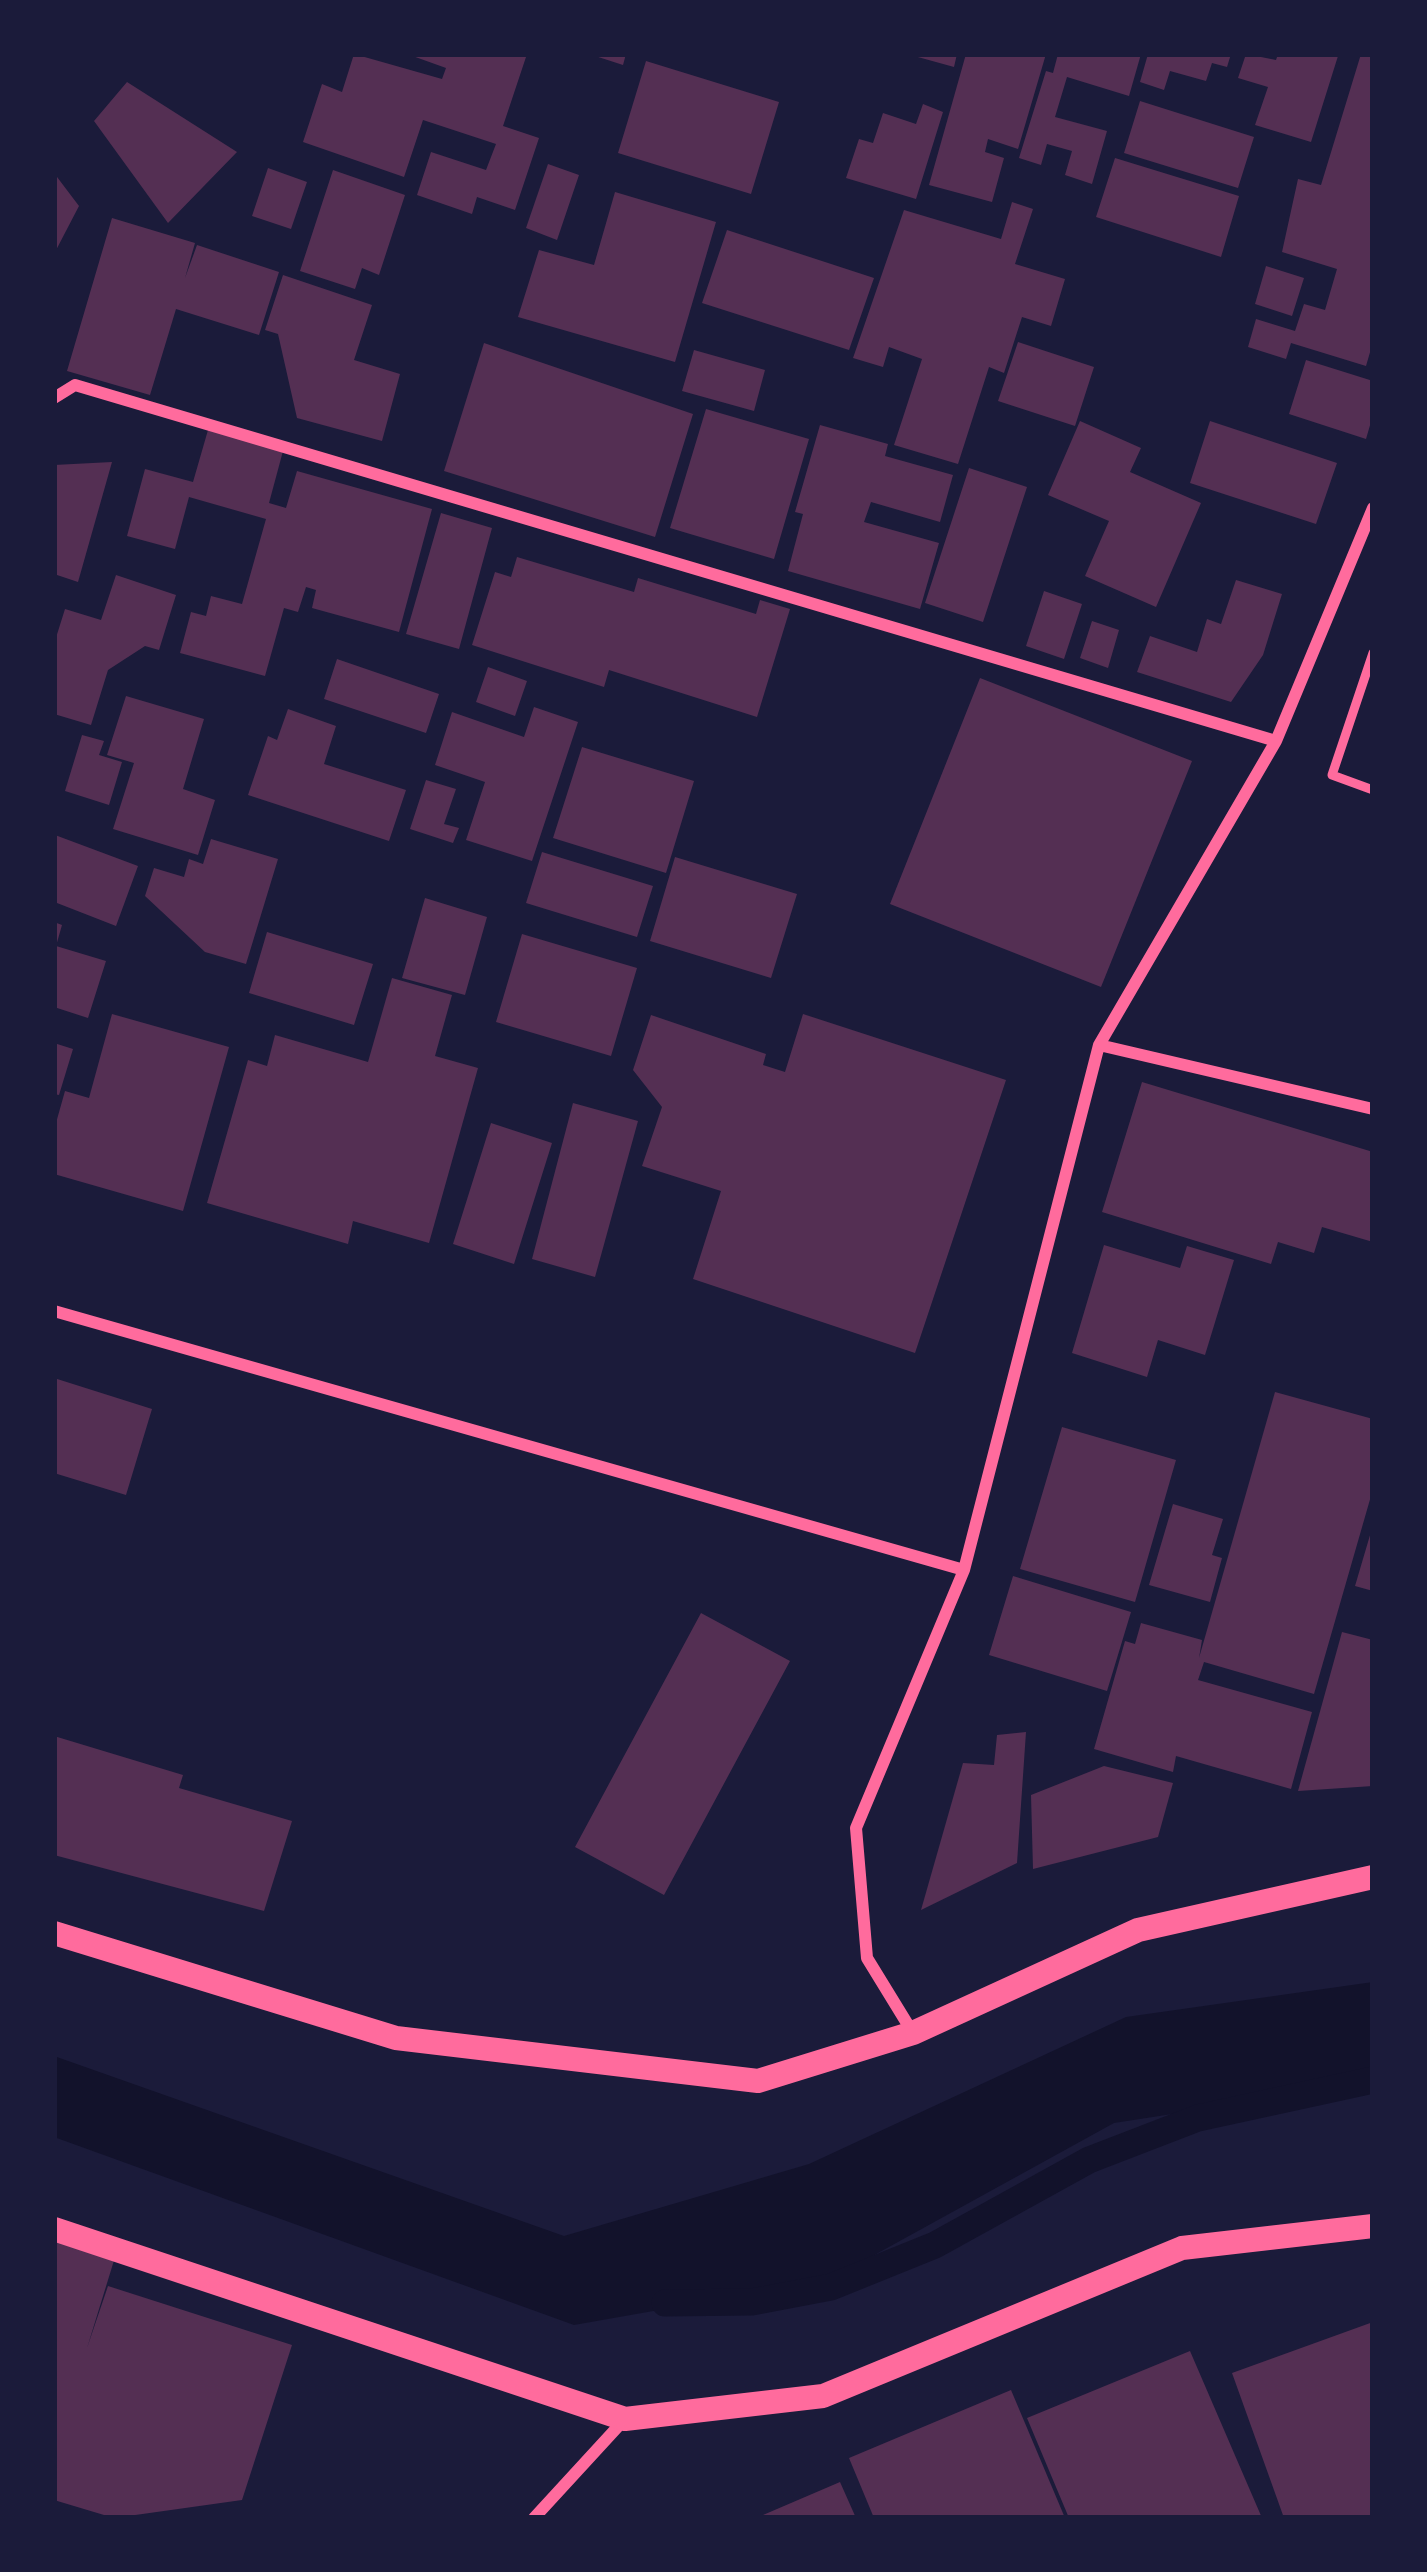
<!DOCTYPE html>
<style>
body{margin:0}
#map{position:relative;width:1427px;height:2572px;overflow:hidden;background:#1b1b3a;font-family:"DejaVu Sans",sans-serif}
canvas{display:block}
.frame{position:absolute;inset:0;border:57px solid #1b1b3a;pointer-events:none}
</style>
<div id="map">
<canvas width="1427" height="2572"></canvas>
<div class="frame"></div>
</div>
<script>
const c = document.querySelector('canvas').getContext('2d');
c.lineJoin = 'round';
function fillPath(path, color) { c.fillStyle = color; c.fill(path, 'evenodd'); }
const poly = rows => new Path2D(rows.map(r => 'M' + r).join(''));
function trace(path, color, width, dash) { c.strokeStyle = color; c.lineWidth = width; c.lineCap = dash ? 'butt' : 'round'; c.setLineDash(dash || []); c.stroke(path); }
fillPath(poly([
 [1373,1982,1373,2083,1114,2123,829,2280,574,2325,54,2137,54,2056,564,2236,809,2164,1126,2017]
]), '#12122b');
trace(poly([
 [665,2303,752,2302,831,2287,935,2245,1089,2160,1198,2118,1373,2080]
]), '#12122b', 27);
fillPath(poly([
 [354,54,442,79,446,68,407,54,527,54,503,126,539,138,515,210,477,197,472,214,417,195,431,152,486,170,496,144,423,120,404,177,303,142,322,84,342,92],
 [589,54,626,54,623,65],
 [907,54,957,54,954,67],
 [966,54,1046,54,1018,149,988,139,985,152,1004,158,992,202,929,185],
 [1058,54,1141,54,1129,96,1067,77,1055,117,1107,131,1092,184,1065,175,1072,151,1047,144,1041,165,1019,158,1046,71,1053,73],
 [1148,54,1231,54,1227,67,1212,63,1206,81,1170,71,1164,90,1140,82],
 [1246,54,1276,60,1278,54,1338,56,1311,142,1255,125,1268,87,1238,78],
 [1361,54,1373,54,1373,342,1366,366,1291,343,1286,359,1248,347,1256,319,1295,331,1304,304,1325,310,1337,269,1282,252,1298,179,1321,185],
 [646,61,779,102,751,194,618,153],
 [127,82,237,152,168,223,94,121],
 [1140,101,1254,137,1238,188,1124,153],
 [923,104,943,112,916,199,846,178,859,139,873,143,883,113,916,124],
 [1115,158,1239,196,1221,257,1096,217],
 [548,164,579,175,557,240,526,228],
 [268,168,307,182,291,229,252,216],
 [333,170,405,195,379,275,362,268,355,289,300,271],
 [54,173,79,206,54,254],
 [615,192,716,222,675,362,518,317,539,250,594,265],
 [1012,202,1033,209,1015,264,1065,279,1051,326,1022,317,1004,373,989,367,958,464,894,445,922,359,889,347,883,367,853,358,904,210,1001,239],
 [112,218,195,243,185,278,197,245,279,272,259,335,176,309,150,395,67,371],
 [727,230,874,278,849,350,702,303],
 [1266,266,1304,278,1292,316,1255,304],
 [283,275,372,305,354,360,400,374,382,441,297,418,278,334,265,330],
 [1018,342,1094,367,1075,426,998,401],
 [484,343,693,414,655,537,444,471],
 [694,350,765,370,754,411,682,391],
 [1306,360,1373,381,1373,415,1366,439,1289,414],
 [706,409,809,439,774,559,670,528],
 [1080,421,1141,448,1130,472,1201,503,1156,607,1085,576,1109,521,1048,495],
 [1210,421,1337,463,1316,524,1190,483],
 [820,425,888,444,885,456,953,475,940,522,871,502,864,522,939,543,920,609,788,571,803,514,795,512],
 [208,430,283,451,269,503,286,508,297,471,432,509,399,632,312,608,316,590,306,587,298,612,284,608,265,676,180,653,191,612,206,616,211,596,242,604,266,519,189,497,175,549,127,536,145,469,193,482],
 [112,462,78,582,54,574,54,465],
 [969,468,1027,487,983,622,925,603],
 [441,513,492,528,459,649,406,634],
 [517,557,634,592,638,578,756,614,760,600,790,609,757,717,609,670,604,687,472,645,495,572,511,577],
 [116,575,176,595,159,650,145,646,108,670,91,725,54,714,54,644,65,609,101,620],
 [1236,580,1282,594,1263,655,1231,702,1137,672,1150,636,1197,652,1207,619,1221,624],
 [1044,591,1082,604,1064,659,1026,646],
 [1092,621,1119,630,1108,668,1080,658],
 [337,659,439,694,426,733,324,699],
 [488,667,527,681,515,716,476,702],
 [980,678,1192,761,1101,987,890,904],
 [126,696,204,719,183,789,215,800,198,855,113,829,134,763,107,755],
 [534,707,578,722,532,861,466,840,485,782,435,765,452,712,524,737],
 [288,709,336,726,324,764,406,790,389,841,248,795,268,736,277,740],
 [82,735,104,741,99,755,122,762,109,805,65,791],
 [582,747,694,781,666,873,553,838],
 [426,780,456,789,444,824,459,828,453,843,410,829],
 [55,835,138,866,116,926,57,903],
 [211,839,278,859,246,964,205,952,145,896,154,868,184,877,189,859,203,864],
 [542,852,653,886,637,937,526,903],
 [675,857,797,894,771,978,650,941],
 [425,898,487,917,465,995,402,978],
 [54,922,62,925,56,946,106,961,88,1018,54,1007],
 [267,932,373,964,354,1025,249,993],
 [522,934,637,968,611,1056,496,1022],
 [392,978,452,995,435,1056,478,1068,429,1243,353,1221,348,1244,207,1203,248,1060,267,1066,275,1035,368,1062],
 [112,1014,229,1047,183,1211,54,1174,54,1130,65,1091,89,1098],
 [803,1014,1006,1080,915,1353,693,1279,721,1191,642,1166,662,1107,633,1070,651,1015,766,1054,763,1065,785,1072],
 [54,1043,73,1049,59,1095,54,1094],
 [1142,1082,1373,1152,1373,1242,1322,1227,1314,1253,1278,1242,1271,1264,1102,1212],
 [573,1103,638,1121,595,1277,532,1259],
 [491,1123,552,1143,514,1264,453,1244],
 [1104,1245,1180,1268,1187,1246,1234,1260,1205,1355,1158,1340,1147,1377,1072,1353],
 [54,1378,152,1409,126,1495,54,1473],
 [1275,1392,1373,1419,1373,1489,1314,1694,1204,1662,1198,1680,1312,1712,1291,1789,1176,1756,1173,1772,1094,1749,1125,1641,1135,1644,1141,1623,1202,1640,1199,1658],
 [1062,1427,1176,1460,1135,1602,1020,1569],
 [1173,1504,1223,1519,1212,1555,1222,1558,1210,1602,1149,1585],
 [1373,1525,1373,1591,1355,1586],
 [1013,1576,1131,1612,1107,1691,989,1655],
 [701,1613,790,1661,664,1895,575,1847],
 [1342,1632,1373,1640,1373,1786,1298,1791],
 [1026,1732,1017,1863,921,1910,963,1763,994,1765,997,1735],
 [54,1736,183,1775,179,1788,292,1821,264,1911,54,1855],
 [1104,1766,1173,1783,1158,1837,1033,1869,1031,1795],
 [54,2234,116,2254,87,2348,108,2286,292,2345,242,2500,114,2518,54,2500],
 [1373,2322,1373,2518,1284,2518,1232,2373],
 [1190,2351,1262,2518,1069,2518,1027,2418],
 [1011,2390,1065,2518,874,2518,849,2458],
 [840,2482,856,2518,756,2518]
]), '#542f53');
trace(poly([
 [1373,653,1332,775,1373,790]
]), '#ff6b9d', 9);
trace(poly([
 [54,398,75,385,1276,741],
 [1099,1045,1373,1109],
 [54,1311,964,1570],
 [913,2033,867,1958,856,1828,964,1570,1099,1045,1276,741,1373,508],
 [534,2518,624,2420]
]), '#ff6b9d', 12);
trace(poly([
 [54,1933,396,2038,758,2081,913,2033,1138,1930,1373,1877],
 [54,2229,625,2419,823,2396,1182,2248,1373,2226]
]), '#ff6b9d', 24);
</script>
